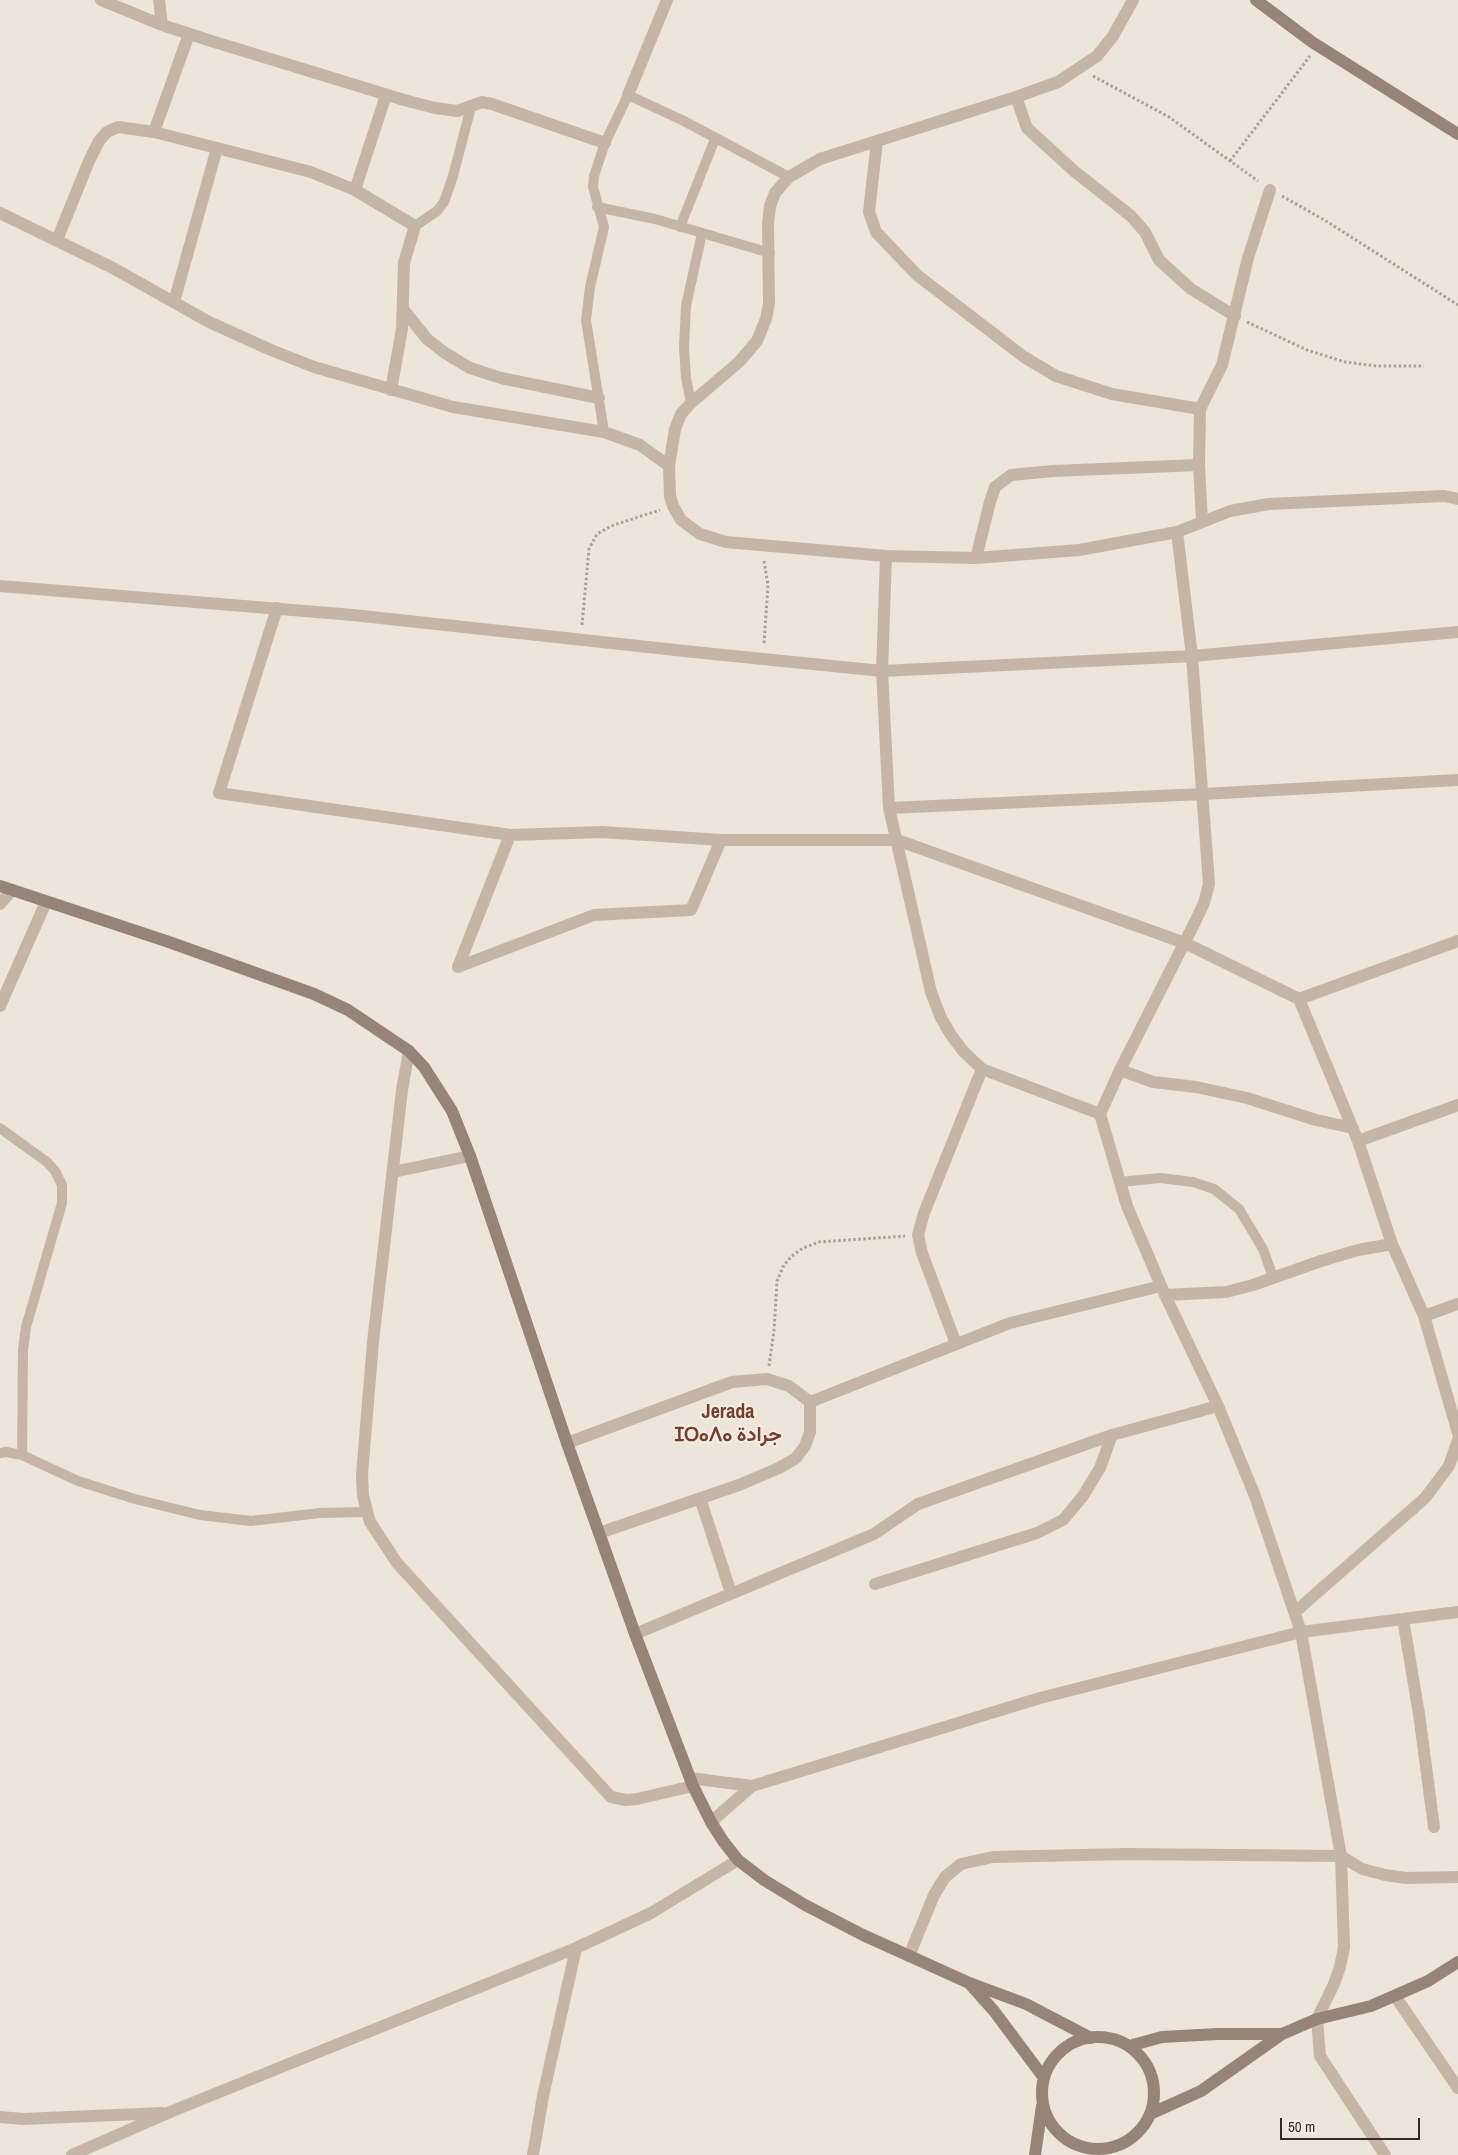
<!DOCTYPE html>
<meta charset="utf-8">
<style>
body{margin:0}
#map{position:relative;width:1458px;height:2155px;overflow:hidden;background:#ede4da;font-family:"Archivo Narrow",sans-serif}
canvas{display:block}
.scale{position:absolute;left:1280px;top:2118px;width:140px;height:22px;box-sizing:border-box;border:2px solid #312a27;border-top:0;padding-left:6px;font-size:15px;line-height:18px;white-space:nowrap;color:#312a27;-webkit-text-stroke:4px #f6eee5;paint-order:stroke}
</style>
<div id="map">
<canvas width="1458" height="2155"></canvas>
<div class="scale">50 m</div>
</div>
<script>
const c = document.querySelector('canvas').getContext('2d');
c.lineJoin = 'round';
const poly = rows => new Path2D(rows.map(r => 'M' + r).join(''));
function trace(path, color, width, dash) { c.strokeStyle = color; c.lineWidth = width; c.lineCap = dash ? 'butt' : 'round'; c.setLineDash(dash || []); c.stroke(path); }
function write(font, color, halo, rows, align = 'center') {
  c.font = font + ' "Archivo Narrow",Vazirmatn,"Noto Sans Tifinagh",sans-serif'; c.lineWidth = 4; c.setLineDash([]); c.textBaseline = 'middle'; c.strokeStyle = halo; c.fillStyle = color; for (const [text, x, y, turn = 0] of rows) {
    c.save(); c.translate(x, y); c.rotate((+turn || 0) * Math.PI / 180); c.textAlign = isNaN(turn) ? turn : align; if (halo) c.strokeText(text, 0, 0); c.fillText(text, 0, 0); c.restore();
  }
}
trace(poly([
 [1093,76,1169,117,1258,181],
 [1230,161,1310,56],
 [1282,196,1326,221,1458,305],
 [1247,322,1307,350,1345,362,1377,366,1424,366],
 [764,561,768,585,764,644],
 [582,625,589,549,597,534,611,526,660,510],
 [769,1366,774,1331,777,1281,784,1265,792,1256,803,1248,819,1242,905,1236]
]), '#af9f92', 3, [2.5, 2.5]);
trace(poly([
 [597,207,655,219,770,253],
 [415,226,437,211,444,202,453,176,471,107],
 [680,227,715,139],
 [691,403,686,378,684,347,686,306,702,233],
 [604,432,586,320,590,287,604,227,593,187,594,176,605,143,628,95,684,121,789,177],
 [0,1128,47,1162,55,1171,62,1185,62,1203,26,1327,23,1350,22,1455],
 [1120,1182,1160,1178,1193,1182,1214,1189,1239,1209,1263,1249,1273,1277],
 [0,1453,6,1452,22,1455,78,1481,135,1499,200,1515,251,1521,320,1513,367,1512]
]), '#c4b5a7', 10);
trace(poly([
 [101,0,162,25,205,39,404,100,435,108,457,111,482,102,492,104,605,143],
 [159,0,162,25],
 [1133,0,1113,36,1097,56,1058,82,1016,97,820,159,789,177,781,186,775,193,770,206,768,225,769,303,766,319,757,341,739,362,691,403,681,414,675,429,669,466,670,496,673,506,681,520,700,534,726,542,886,556,976,558,1079,550,1177,532,1230,511,1269,504,1444,496,1458,499],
 [628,95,667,0],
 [1016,97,1027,128,1074,171,1131,216,1145,232,1159,260,1191,289,1235,316],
 [154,132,189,34],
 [877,141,869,212,876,232,917,275,1024,357,1056,376,1112,394,1200,409],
 [355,190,386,95],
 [0,213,113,268,209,322,271,350,314,367,453,407,604,432,640,445,669,466],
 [57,240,89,161,99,141,107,132,118,127,154,132,311,172,355,190,415,226,404,263,402,329,391,390],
 [174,302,217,148],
 [403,309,427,339,445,353,470,368,501,378,599,398],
 [1202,521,1199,465,1200,409,1222,365,1248,258,1270,190],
 [886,556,882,671,889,808,931,992,941,1018,951,1035,963,1051,982,1069,1100,1114,1127,1206,1165,1295,1218,1406,1255,1496,1301,1632,1341,1856,1344,1947,1340,1967,1334,1984,1317,2019,1320,2056,1385,2155],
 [976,558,990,502,995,487,1011,475,1053,471,1199,465],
 [0,586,353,615,694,652,882,671,1192,656,1458,632],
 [277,608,219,793,510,835,602,832,721,840,897,840,1185,943,1299,999,1358,1141,1392,1244,1424,1316,1458,1433],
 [889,808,1203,794,1458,780],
 [510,835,458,967,594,915,691,910,721,840],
 [0,904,12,890],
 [1299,999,1458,941],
 [0,1006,46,902],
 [409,1051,402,1090,373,1342,362,1474,363,1496,370,1522,397,1563,611,1797,626,1800,637,1799,693,1786],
 [1120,1070,1153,1082,1196,1087,1247,1098,1316,1120,1353,1128],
 [1100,1114,1120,1070,1195,922,1204,903,1209,884,1192,656,1177,532],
 [1358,1141,1458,1105],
 [393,1172,470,1156],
 [1165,1295,1226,1292,1253,1285,1321,1261,1358,1250,1392,1244],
 [1424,1316,1458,1304],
 [956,1344,922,1253,918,1235,924,1213,982,1069],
 [810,1402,1010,1323,1161,1286],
 [567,1443,732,1382,767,1379,789,1386,810,1402],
 [700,1498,731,1593],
 [599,1533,739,1485,779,1468,796,1458,805,1446,810,1432,810,1402],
 [875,1584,1037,1533,1063,1520,1083,1496,1100,1468,1112,1435],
 [1295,1612,1425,1498,1449,1466,1458,1440],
 [1403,1619,1419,1714,1434,1827],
 [635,1634,874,1534,918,1504,1112,1435,1218,1406],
 [690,1778,752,1786],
 [711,1822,752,1786,1040,1698,1301,1632,1458,1612],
 [909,1956,934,1895,945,1877,961,1864,993,1857,1126,1854,1341,1856,1362,1869,1385,1875,1406,1878,1458,1877],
 [1395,1996,1458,2088],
 [0,2117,23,2119,162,2113],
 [72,2155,170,2112,576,1948,651,1913,738,1860],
 [533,2155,543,2096,576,1948]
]), '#c4b5a7', 12);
trace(poly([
 [1256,0,1312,42,1458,134],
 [0,886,169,942,314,994,348,1010,409,1051,424,1067,452,1111,470,1156,567,1443,635,1634,693,1786,711,1822,723,1841,738,1860,764,1880,805,1905,863,1935,967,1982,1026,2004,1091,2038],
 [969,1983,994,2011,1044,2078],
 '1042 2093a56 56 0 1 1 112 0a56 56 0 1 1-112 0Z',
 [1129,2046,1162,2037,1218,2034,1282,2034],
 [1150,2114,1201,2091,1282,2034,1317,2019,1371,2006,1428,1981,1458,1962],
 [1035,2155,1042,2106]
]), '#978479', 12);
write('bold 20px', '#763d2a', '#f6eee5', [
 ["Jerada",728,1413],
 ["ⵊⵔⴰⴷⴰ جرادة",728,1436]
]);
</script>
